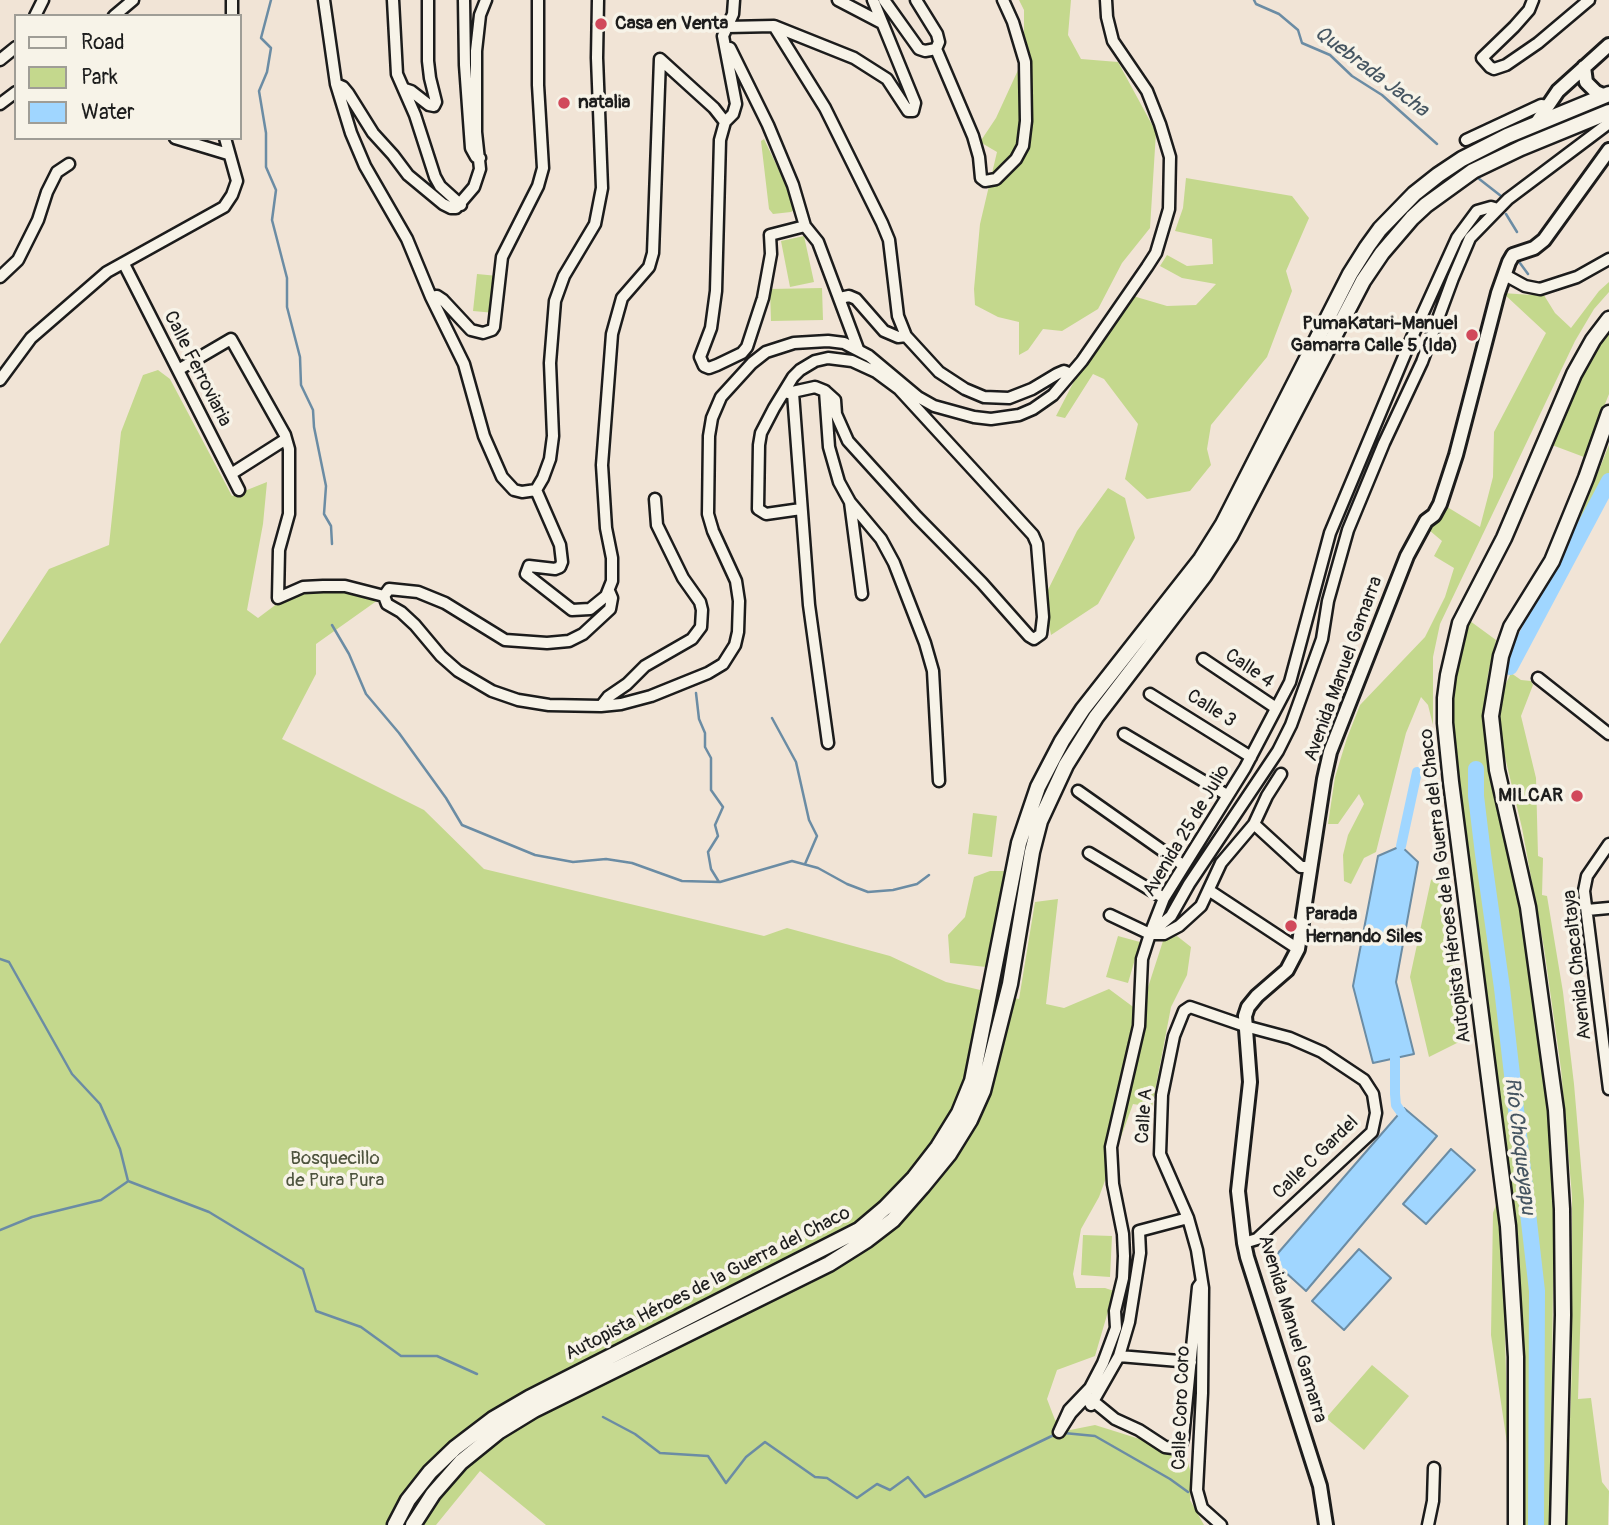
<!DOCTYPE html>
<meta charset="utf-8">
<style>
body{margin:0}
#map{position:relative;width:1609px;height:1525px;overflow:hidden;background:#f1e4d6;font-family:Pangolin,sans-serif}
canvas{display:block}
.legend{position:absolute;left:14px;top:14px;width:228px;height:126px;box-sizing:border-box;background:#f7f3e8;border:2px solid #9f9d96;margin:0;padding:9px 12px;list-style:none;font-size:21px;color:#1c1c1c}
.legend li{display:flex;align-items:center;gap:14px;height:35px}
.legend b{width:35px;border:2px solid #9f9d96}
</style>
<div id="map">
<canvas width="1609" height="1525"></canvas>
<ul class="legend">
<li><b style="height:9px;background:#f7f3e8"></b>Road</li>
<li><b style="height:19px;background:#c4d88d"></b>Park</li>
<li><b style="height:19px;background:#a0d6ff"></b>Water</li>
</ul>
</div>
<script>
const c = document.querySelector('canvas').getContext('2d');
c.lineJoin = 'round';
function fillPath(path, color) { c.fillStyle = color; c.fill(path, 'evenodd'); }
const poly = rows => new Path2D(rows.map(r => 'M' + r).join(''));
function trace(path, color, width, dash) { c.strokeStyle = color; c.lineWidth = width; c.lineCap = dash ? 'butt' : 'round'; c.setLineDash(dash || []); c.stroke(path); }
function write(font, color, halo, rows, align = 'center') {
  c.font = font + ' Pangolin,sans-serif'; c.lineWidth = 7; c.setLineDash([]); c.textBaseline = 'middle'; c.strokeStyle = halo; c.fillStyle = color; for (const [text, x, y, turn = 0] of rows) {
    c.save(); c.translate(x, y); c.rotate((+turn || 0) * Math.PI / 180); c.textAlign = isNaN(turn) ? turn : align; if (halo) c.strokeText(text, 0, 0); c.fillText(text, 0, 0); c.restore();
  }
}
fillPath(poly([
 [1019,0,1071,0,1068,35,1081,59,1118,62,1156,132,1150,228,1122,263,1098,309,1062,331,1043,329,1028,350,1019,355,1019,322,998,317,975,305,974,289,980,224,997,152,980,142,996,118,1024,57,1024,10],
 [764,139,797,208,791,212,773,214,769,209,761,141],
 [1186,178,1292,196,1309,218,1286,271,1292,291,1267,357,1211,425,1207,449,1211,465,1190,491,1147,499,1125,479,1138,424,1104,379,1093,374,1065,418,1056,416,1083,364,1133,296,1167,306,1196,305,1216,284,1182,278,1160,266,1167,255,1187,266,1213,264,1212,239,1175,231,1183,208],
 [804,236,814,282,790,287,781,241],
 [477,274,498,276,495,313,473,311],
 [1609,282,1609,292,1594,309,1575,341,1440,624,1433,657,1433,725,1428,705,1421,697,1406,733,1376,852,1364,858,1351,884,1344,881,1343,855,1348,835,1364,804,1359,794,1338,824,1328,824,1335,777,1347,738,1360,705,1425,637,1445,597,1454,568,1434,556,1442,541,1429,530,1444,505,1480,527,1493,477,1494,432,1546,333,1503,293,1531,295,1542,292,1555,313,1571,328,1599,291],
 [822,288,823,320,771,321,770,289],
 [1609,331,1609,394,1584,457,1552,445,1571,397,1592,356],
 [158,370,170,379,232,496,267,482,263,524,247,610,258,618,294,591,357,589,378,600,316,644,316,674,282,739,424,810,484,869,764,936,787,928,890,956,946,982,1019,999,1035,902,1058,899,1046,1004,1064,1008,1109,989,1140,1012,1163,941,1177,936,1191,947,1187,975,1171,1007,1152,1107,1133,1104,1099,1197,1081,1229,1073,1274,1076,1288,1105,1288,1114,1291,1095,1356,1057,1370,1047,1399,1055,1420,1062,1423,1060,1432,1095,1425,1146,1441,1183,1442,1192,1478,1190,1500,1204,1525,546,1525,480,1471,436,1525,0,1525,0,644,49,569,109,545,121,432,143,375],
 [1609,445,1609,486,1525,639,1573,535],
 [1108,488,1125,498,1135,538,1098,604,1051,635,1044,598,1077,531],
 [1470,621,1496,640,1488,674,1485,710,1489,763,1510,855,1535,997,1549,1113,1554,1206,1550,1525,1542,1525,1543,1289,1485,824,1480,764,1471,765,1471,792,1531,1290,1531,1525,1523,1525,1524,1427,1520,1283,1512,1200,1457,766,1453,713,1454,676,1460,648],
 [1511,673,1521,680,1531,681,1533,685,1521,716,1536,778,1538,856,1543,858,1542,895,1547,896,1563,992,1574,1084,1584,1201,1578,1399,1591,1398,1602,1482,1609,1491,1608,1525,1566,1525,1572,1367,1572,1196,1561,1069,1544,948,1522,828,1504,753,1499,713,1501,694],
 [973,813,997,816,992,857,968,854],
 [990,871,1004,871,998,912,986,967,950,963,948,935,965,917,974,877],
 [1446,872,1469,1037,1429,1057,1410,977,1431,880],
 [1118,936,1140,942,1128,983,1106,977],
 [1497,1202,1504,1298,1508,1450,1491,1335,1493,1213],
 [1083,1235,1112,1236,1110,1277,1081,1275],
 [1372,1365,1409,1396,1364,1450,1326,1418]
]), '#c4d88d');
const water = poly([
 [1401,846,1418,862,1396,982,1414,1054,1373,1063,1353,986,1378,856,1401,846],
 [1404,1108,1437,1136,1306,1291,1272,1260,1404,1108],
 [1451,1149,1475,1170,1426,1224,1403,1204,1451,1149],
 [1359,1249,1391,1278,1344,1330,1312,1301,1359,1249]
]);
fillPath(water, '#a0d6ff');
trace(water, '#6b8ca4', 2);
trace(poly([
 [271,0,261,38,271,48,267,72,259,91,266,133,266,167,276,190,272,220,287,278,287,307,300,357,301,385,313,410,314,427,326,486,324,514,331,526,332,544],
 [1254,0,1256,4,1279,14,1298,30,1302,43,1330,55,1352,76,1382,95,1437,144],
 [1478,178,1501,196],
 [1506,214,1517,232],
 [1517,259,1528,274],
 [332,625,349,654,366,694,399,733,446,798,462,825,535,855,573,862,606,859,632,863,682,881,720,882,792,861,818,868,847,884,868,892,893,890,917,884,929,875],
 [696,693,699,719,705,733,705,747,711,758,711,790,723,807,715,825,718,836,708,852,711,869,719,882],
 [772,718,796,762,809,820,817,836,805,864],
 [0,959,9,962,72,1074,100,1104,120,1149,128,1181,209,1212,303,1269,316,1311,361,1327,401,1356,437,1356,477,1374],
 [0,1230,32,1217,101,1200,127,1182],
 [603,1417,635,1434,660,1453,708,1456,726,1483,746,1457,765,1442,815,1477,827,1478,857,1498,877,1484,890,1490,908,1477,925,1497,1058,1433],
 [1064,1433,1095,1436,1170,1479,1188,1492]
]), '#6b8ca4', 2.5);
trace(poly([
 [1401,846,1417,772],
 [1395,1058,1395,1094,1396,1105,1401,1112]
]), '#a0d6ff', 10);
trace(poly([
 [1510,667,1609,481],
 [1476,769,1476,796,1483,854,1502,988,1537,1291,1536,1525]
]), '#a0d6ff', 16);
const minor = poly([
 [324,0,336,84,351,133,365,166,407,239,431,297,464,364,484,436,502,477,514,490,522,492,536,490,543,478,550,459,553,436,550,363,555,301,564,276,595,224,602,188,597,58,598,0],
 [393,0,397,74,415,115,435,177,440,186,461,205],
 [464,0,465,65,471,148,476,157,480,158],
 [734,0,733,14,723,36,736,104,733,114,725,122,720,140,716,291,711,328,700,357,704,366,709,368,717,365,742,353,747,347,763,298,771,254,770,235,805,226],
 [838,0,882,23],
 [884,0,919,49,925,51,936,49,939,42,937,34,916,0],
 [1533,0,1529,10,1514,27,1482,58,1490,67,1494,69,1506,65,1538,43,1589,0],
 [35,16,43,0],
 [114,16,133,0],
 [232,16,232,0],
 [774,26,825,108,882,223,889,240,898,316,906,336,939,372,965,389,984,397,1009,398,1032,389,1057,374,1064,371,1071,374],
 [727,27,774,26,854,58,887,79,908,111,913,111,915,103,873,0],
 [730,48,768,125,793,185,805,226,818,242,858,349],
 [936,49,973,136,979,157,981,178,985,181,996,179,1016,159,1023,146,1026,121,1025,62,1013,22,1003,0],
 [660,59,714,108,725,122],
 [0,60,16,47],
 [336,84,343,87,348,93,373,133,393,155,408,175,443,204,451,208,456,208,474,187,480,169,476,132,476,51,480,15,486,0],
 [405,89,411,91,429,105,434,106,436,102,430,78,428,61,428,0],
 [0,104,16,92],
 [175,138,228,154],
 [1466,140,1541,105,1548,106],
 [124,264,239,490],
 [1505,275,1525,286,1540,289,1577,277,1609,259],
 [0,277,18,260,38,220,47,192,57,172,69,164],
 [431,297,437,296,443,300,471,330,483,333,492,330,494,327,502,257,538,186,543,168,538,85,538,0],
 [840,298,849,296,856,299,884,331,898,337,906,336],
 [178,370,231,339,285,435,289,449,289,514,279,550,278,598,303,587,323,586,345,586,384,596,387,604,401,612,415,625,441,656,458,671,492,691,518,700,549,705,601,706,621,704,651,696,708,673,723,664,735,645,738,632,739,601,736,581,713,531,708,514,709,436,712,418,721,397,752,363,766,352,794,343,828,341,844,343,869,356,918,397,934,406,974,417,991,419,1019,415,1033,409,1053,395,1082,361,1147,267,1156,253,1169,209,1170,157,1160,124,1147,91,1113,41,1107,17,1106,0],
 [0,380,31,338,107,272,224,207,232,195,237,181,225,138],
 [788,393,815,387,825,391,829,447,839,482,850,502,862,594],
 [793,393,809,605,828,743],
 [231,474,286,439],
 [536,490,560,545,562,562,560,567,555,569,529,566,526,574,572,610,590,609,606,596,612,581,612,558,606,528,602,465,612,334,622,298,649,267,653,253,660,59],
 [850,502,881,539,894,563,925,643,933,671,939,781],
 [801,509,766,514,758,509,759,445,761,433,774,408,793,377,800,370,815,361,828,358,852,361,876,372,899,389,1033,535,1037,544,1043,617,1041,634,1034,639,1029,636,982,583,917,517,848,441,836,414,835,400,825,391],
 [384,596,389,589,418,592,445,603,505,640,547,643,569,641,583,634,610,609,612,598,609,591],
 [1203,659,1276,708],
 [1538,678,1609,734],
 [1150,694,1251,757],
 [601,706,608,697,627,684,645,666,692,639,701,627,702,610,700,602,683,578,657,525,655,499],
 [1124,734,1227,795],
 [1078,791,1183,865],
 [1254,824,1301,867,1310,867],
 [1609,844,1587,876,1584,891,1609,1089],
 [1089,853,1164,898],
 [1210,891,1298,949],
 [1587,910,1609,908],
 [1110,915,1150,934,1164,934,1179,926,1201,906,1221,863,1254,824,1267,796,1281,774],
 [1150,934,1171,916,1189,884,1278,751,1291,725,1322,639,1328,601,1348,530,1384,443,1422,362,1453,278,1470,238,1508,199,1609,123],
 [1201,1283,1198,1287,1183,1438,1180,1449,1165,1447,1139,1430,1115,1419,1087,1396,1071,1413,1059,1432,1069,1410,1090,1388,1103,1363,1116,1328,1115,1311,1123,1278,1124,1256,1123,1234,1113,1184,1111,1147,1139,1026,1142,959,1150,934,1164,898,1245,768,1290,682,1330,533,1413,335,1457,238,1477,211,1491,207,1498,209],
 [1119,1356,1191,1362],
 [1090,1403,1091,1405,1119,1356,1129,1322,1140,1253,1139,1231,1188,1218],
 [1221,1525,1202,1508,1197,1490,1202,1393,1203,1288,1197,1250,1188,1218,1160,1154,1162,1095,1174,1036,1184,1011,1190,1007,1245,1026,1290,1038,1322,1052,1364,1080,1373,1094,1376,1113,1372,1132,1257,1239,1244,1243],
 [1428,1525,1433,1501,1434,1468]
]);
const major = poly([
 [1584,67,1586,82,1596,92,1605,96],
 [1535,125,1558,91,1609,45],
 [1326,1525,1320,1486,1247,1257,1244,1243,1238,1191,1250,1082,1245,1016,1248,1007,1257,996,1287,970,1298,949,1324,779,1330,752,1407,556,1426,521,1434,515,1440,504,1456,455,1498,293,1509,262,1513,255,1534,248,1544,240,1609,150]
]);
const highway = poly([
 [395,1525,408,1500,430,1472,455,1448,493,1419,529,1398,859,1230,885,1208,914,1178,938,1147,959,1113,972,1081,1019,843,1038,787,1062,741,1083,709,1201,559,1223,524,1350,274,1367,247,1380,229,1414,194,1438,175,1462,159,1507,136,1609,94],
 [413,1525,433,1494,461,1462,498,1432,534,1410,829,1264,867,1240,893,1220,922,1187,949,1154,970,1120,983,1091,1010,984,1032,852,1040,821,1066,765,1096,717,1204,576,1230,536,1363,281,1382,253,1412,218,1426,205,1473,171,1521,148,1609,112],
 [1516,1525,1516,1357,1508,1226,1451,782,1445,723,1445,698,1448,675,1460,623,1504,538,1574,374,1593,340,1609,319],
 [1558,1525,1563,1315,1562,1209,1556,1110,1528,907,1497,770,1491,716,1501,656,1511,627,1552,561,1586,478,1609,413]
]);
trace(minor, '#1c1c1c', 15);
trace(major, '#1c1c1c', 18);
trace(highway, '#1c1c1c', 19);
trace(minor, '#f7f3e8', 10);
trace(major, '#f7f3e8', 12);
trace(highway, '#f7f3e8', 14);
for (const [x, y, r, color] of [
 [601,24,7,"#d1495b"],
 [564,103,7,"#d1495b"],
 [1472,335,7,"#d1495b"],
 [1577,796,7,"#d1495b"],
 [1291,926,7,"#d1495b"]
]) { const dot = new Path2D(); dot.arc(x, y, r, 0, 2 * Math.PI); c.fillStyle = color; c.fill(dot); trace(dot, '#f7f3e8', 2.5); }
write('bold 19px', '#1c1c1c', '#f7f3e8', [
 ["Casa en Venta",615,24],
 ["natalia",578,103],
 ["PumaKatari-Manuel",1458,324,"right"],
 ["Gamarra Calle 5 (Ida)",1458,346,"right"],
 ["MILCAR",1563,796,"right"],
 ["Parada",1305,915],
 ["Hernando Siles",1305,937]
], 'left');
write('19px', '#1c1c1c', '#f7f3e8', [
 ["Calle Ferroviaria",197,369,63],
 ["Calle 4",1249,669,34],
 ["Avenida Manuel Gamarra",1344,669,-70],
 ["Calle 3",1211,709,32],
 ["Avenida 25 de Julio",1187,831,-59],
 ["Autopista Héroes de la Guerra del Chaco",1446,886,-97],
 ["Avenida Chacaltaya",1578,965,-96],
 ["Calle A",1145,1116,-86],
 ["Calle C Gardel",1316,1158,-44],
 ["Autopista Héroes de la Guerra del Chaco",708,1284,-27],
 ["Avenida Manuel Gamarra",1292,1329,73],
 ["Calle Coro Coro",1182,1408,-88]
]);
write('19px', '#4e543e', '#f7f3e8', [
 ["Bosquecillo",335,1159],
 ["de Pura Pura",335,1181]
]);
write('italic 21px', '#445460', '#f7f3e8', [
 ["Quebrada Jacha",1371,72,37],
 ["Río Choqueyapu",1519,1146,83]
]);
</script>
